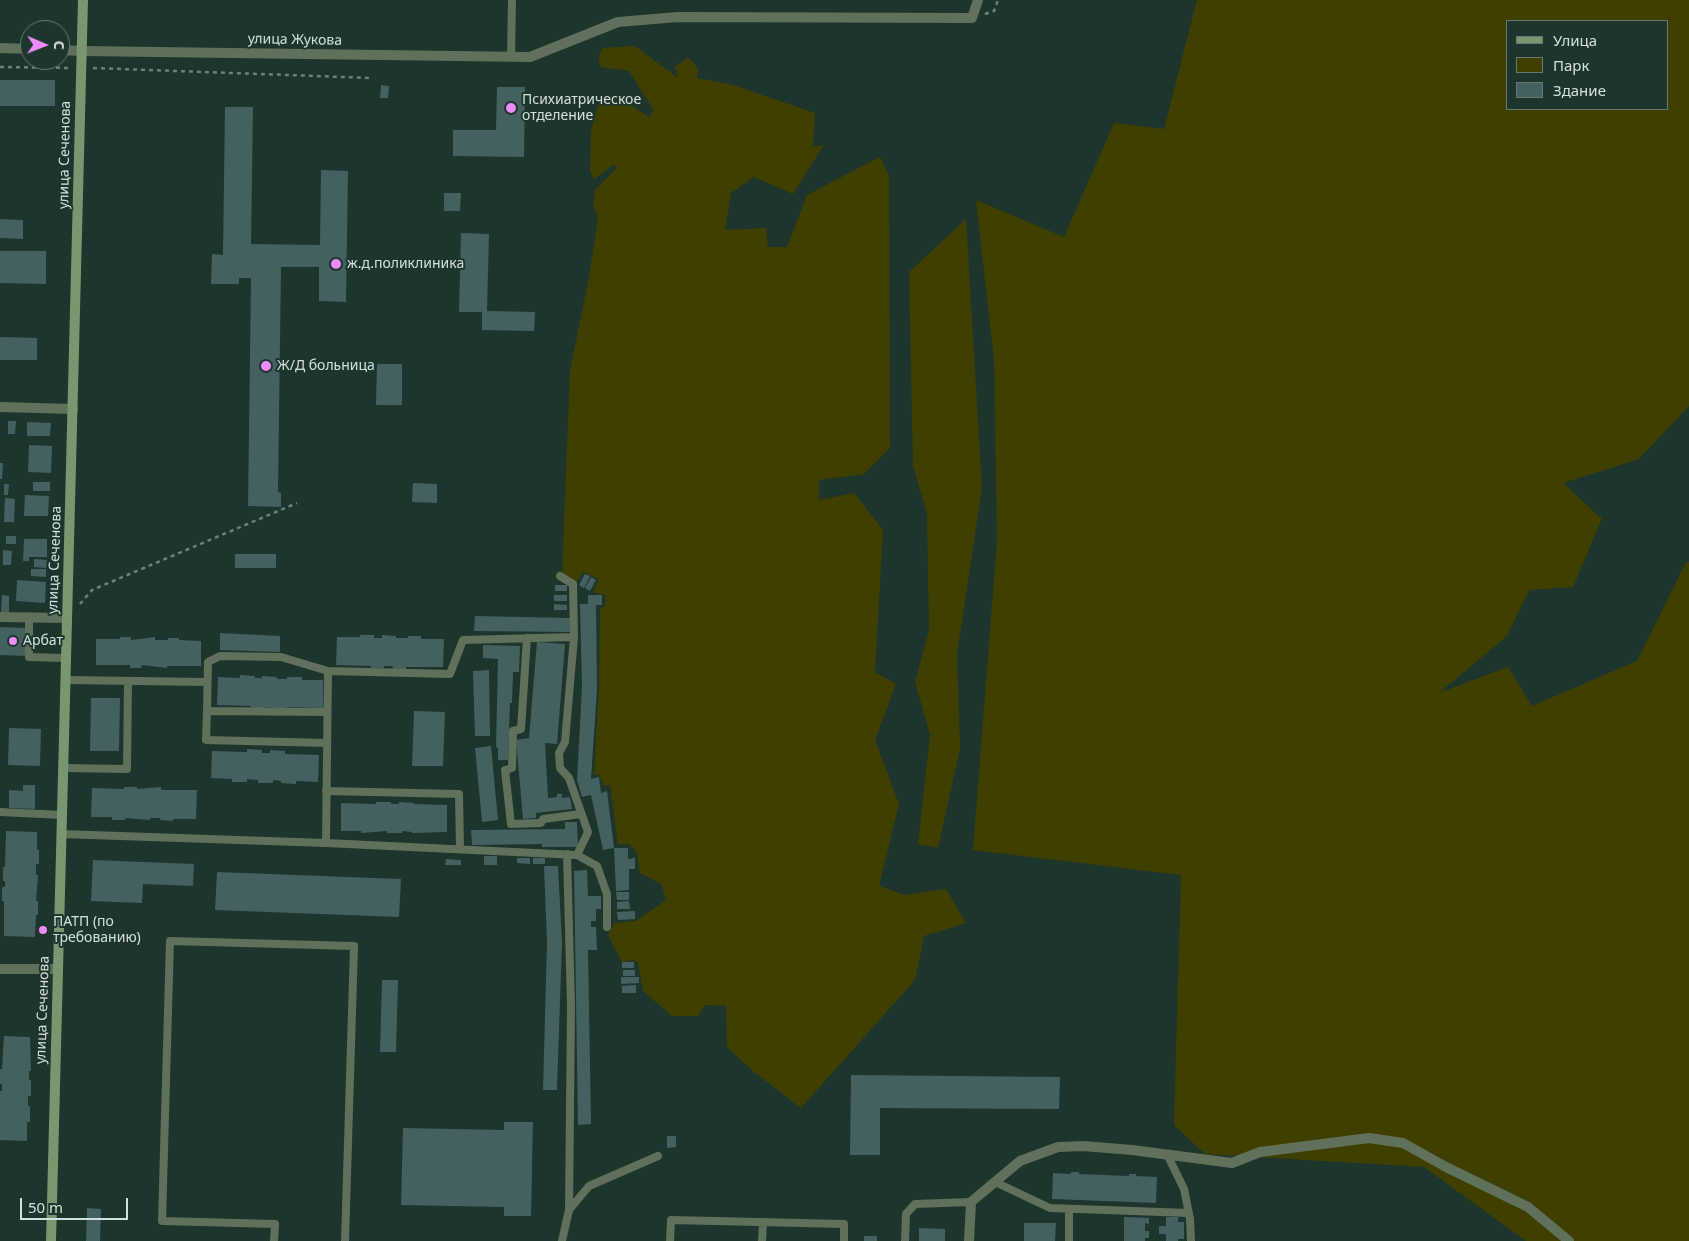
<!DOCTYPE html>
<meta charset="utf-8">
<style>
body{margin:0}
#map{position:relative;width:1689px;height:1241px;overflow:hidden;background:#1d352c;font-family:"Noto Sans",sans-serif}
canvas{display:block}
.legend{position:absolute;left:1506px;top:20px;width:162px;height:90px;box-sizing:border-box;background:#1d352c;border:1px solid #657972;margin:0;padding:6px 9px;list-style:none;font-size:15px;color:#d2e0da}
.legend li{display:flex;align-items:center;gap:10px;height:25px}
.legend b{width:25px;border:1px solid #657972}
.north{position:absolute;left:20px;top:20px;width:50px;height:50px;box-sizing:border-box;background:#1d352c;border:1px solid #657972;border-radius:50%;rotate:91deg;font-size:14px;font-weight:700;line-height:20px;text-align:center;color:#d2e0da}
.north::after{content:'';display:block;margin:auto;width:18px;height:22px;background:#ec8cfb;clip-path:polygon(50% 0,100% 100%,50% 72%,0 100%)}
.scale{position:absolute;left:20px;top:1198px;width:108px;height:22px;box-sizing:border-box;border:2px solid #d2e0da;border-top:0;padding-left:6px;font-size:15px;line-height:18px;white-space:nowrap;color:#d2e0da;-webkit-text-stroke:4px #1d352c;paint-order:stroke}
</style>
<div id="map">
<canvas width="1689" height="1241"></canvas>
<ul class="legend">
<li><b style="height:6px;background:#799671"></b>Улица</li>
<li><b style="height:14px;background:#413f00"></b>Парк</li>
<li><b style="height:14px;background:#446061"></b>Здание</li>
</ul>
<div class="north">С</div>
<div class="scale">50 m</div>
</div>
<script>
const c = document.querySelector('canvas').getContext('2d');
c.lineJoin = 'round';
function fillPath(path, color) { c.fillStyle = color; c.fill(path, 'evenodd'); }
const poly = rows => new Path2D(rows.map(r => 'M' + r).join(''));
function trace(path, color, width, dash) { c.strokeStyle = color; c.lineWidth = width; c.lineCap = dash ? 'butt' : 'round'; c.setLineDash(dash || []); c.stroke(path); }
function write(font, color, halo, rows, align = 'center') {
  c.font = font + ' "Noto Sans",sans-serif'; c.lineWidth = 4; c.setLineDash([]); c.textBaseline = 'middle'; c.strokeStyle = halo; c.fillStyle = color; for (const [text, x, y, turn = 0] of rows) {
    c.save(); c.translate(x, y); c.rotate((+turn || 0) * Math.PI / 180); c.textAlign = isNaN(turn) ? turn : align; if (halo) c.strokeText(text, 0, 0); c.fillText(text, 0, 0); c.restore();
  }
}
fillPath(poly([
 [1197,0,1689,0,1689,406,1639,459,1563,483,1602,519,1573,587,1529,590,1507,636,1439,693,1508,667,1532,706,1637,661,1686,562,1689,562,1689,1241,1526,1241,1424,1167,1205,1154,1174,1125,1181,875,973,850,997,540,994,360,976,200,1064,237,1114,123,1164,129],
 [1508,21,1668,21,1668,109,1508,109],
 [635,46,678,78,675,67,688,57,698,68,697,78,733,85,815,113,813,147,824,145,793,194,754,177,731,193,725,230,766,228,768,247,787,247,807,195,880,157,889,176,890,448,864,474,819,480,819,500,854,493,883,530,875,672,896,684,875,740,899,804,879,886,905,895,946,889,966,923,924,936,915,980,801,1108,753,1071,727,1047,726,1006,705,1005,698,1016,672,1016,643,991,638,963,632,960,622,962,608,935,614,923,636,921,666,900,661,884,640,873,637,853,629,844,618,844,610,785,604,786,599,774,594,775,599,687,600,610,605,605,605,595,593,592,599,579,583,572,577,582,562,573,570,371,589,277,598,218,593,204,595,190,618,167,613,165,594,179,590,171,591,131,598,105,610,96,623,100,650,118,653,109,629,71,601,67,598,59,602,48],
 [966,219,982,488,957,654,960,749,938,848,918,844,930,735,915,682,929,630,927,514,913,465,909,272]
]), '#413f00');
fillPath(poly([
 [0,80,55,80,55,106,0,106],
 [381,85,389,86,388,98,380,98],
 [497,87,525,87,524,157,453,156,453,130,496,130],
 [225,107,253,107,251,244,320,245,321,170,348,171,346,302,319,301,319,267,281,267,278,492,281,493,281,507,248,506,251,278,239,278,239,284,211,284,212,254,223,255],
 [444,193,461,193,460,211,444,211],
 [0,219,23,220,23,239,0,238],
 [461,233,489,234,487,311,535,312,534,331,482,330,482,312,459,312],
 [0,251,46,251,46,284,0,283],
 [0,337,37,338,37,360,0,360],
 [377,364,402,364,402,405,376,405],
 [8,421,16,421,15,434,8,434],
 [27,422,51,423,50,436,27,436],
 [29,445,52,446,51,473,28,472],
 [0,463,3,463,2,479,0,479],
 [33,482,50,482,50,491,33,491],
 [413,483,437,484,437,503,412,502],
 [4,484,9,484,8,495,4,495],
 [25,495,49,496,48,516,24,516],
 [5,498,15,499,14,522,4,522],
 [6,536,16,536,16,544,6,544],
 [24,539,47,539,47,557,29,557,29,561,23,561],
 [3,550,12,551,11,565,3,565],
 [235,554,276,554,276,568,235,568],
 [34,559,47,560,46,568,34,567],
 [31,569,46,569,46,577,31,576],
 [585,574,590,576,584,588,579,585],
 [591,577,596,580,590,591,585,588],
 [17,580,46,582,45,603,16,601],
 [555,585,567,585,567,591,555,591],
 [2,595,9,596,9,612,1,612],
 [554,595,567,595,567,601,554,601],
 [588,595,602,595,602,605,596,605,597,689,591,779,599,777,601,793,607,791,614,848,603,850,591,795,582,797,577,780,582,687,580,604,588,604],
 [554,604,567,605,567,610,554,610],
 [475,616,570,618,570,632,474,631],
 [0,627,26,628,26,656,0,655],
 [220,633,280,636,280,652,220,650],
 [360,635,374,635,374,638,382,638,382,635,396,636,396,638,408,638,408,636,421,636,421,639,444,639,443,667,406,667,406,669,392,669,393,666,384,666,384,668,371,668,371,666,336,665,337,637,360,637],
 [120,637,131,637,131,640,155,637,155,640,168,640,168,638,179,638,179,640,201,641,201,666,167,666,167,668,142,665,141,668,130,668,130,665,96,665,96,639,120,639],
 [537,642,565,644,557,744,545,743,548,798,557,797,557,794,562,794,562,798,570,797,572,809,536,813,536,818,523,819,516,740,529,738],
 [483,645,520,646,519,672,513,672,512,703,510,703,508,760,498,760,498,748,496,747,498,659,483,658],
 [489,670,490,736,475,736,473,671],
 [240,675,255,676,255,678,262,678,262,676,277,677,277,679,287,679,287,677,302,677,302,680,323,680,323,708,287,707,287,710,273,709,273,707,265,707,265,709,251,709,251,706,217,705,218,677,240,678],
 [91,698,120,698,119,751,90,751],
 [414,711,445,712,443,766,412,766],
 [9,728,41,729,40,766,8,765],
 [491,746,498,820,482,822,475,748],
 [247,749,262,750,262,753,270,753,270,750,285,751,285,754,319,755,318,782,296,781,296,784,281,783,281,781,273,780,273,783,258,783,258,780,247,779,247,782,232,782,232,779,211,778,212,751,247,752],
 [23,785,35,785,35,809,9,808,9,790,23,791],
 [124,787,137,787,137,789,161,787,161,790,197,790,196,819,173,819,173,821,160,820,160,818,150,818,150,820,125,818,125,820,112,820,112,817,91,817,92,788,124,789],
 [376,802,391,802,391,804,399,804,399,802,414,803,414,804,447,805,447,832,412,833,412,832,402,831,402,833,387,833,387,831,361,833,361,831,341,831,341,803,376,804],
 [565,822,577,822,578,847,542,847,542,844,472,845,471,830,565,829],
 [6,831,37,832,37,850,39,850,39,864,36,864,36,875,38,875,36,901,38,901,38,915,36,915,35,937,4,936,4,901,2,901,2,887,5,887,5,881,3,881,3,867,5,867],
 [614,848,628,848,628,859,635,858,635,869,629,869,629,890,616,891],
 [484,856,497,856,497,865,484,865],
 [517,858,530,858,530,864,517,863],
 [533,858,545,858,545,864,533,864],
 [446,859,461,860,461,865,445,865],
 [93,860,194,864,193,886,143,884,142,903,91,901],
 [544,866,558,866,562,942,557,1090,543,1090,547,943],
 [587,870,588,896,601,896,601,909,596,909,596,921,591,921,591,927,596,927,597,950,588,950,591,1124,578,1125,574,871],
 [217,872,401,879,399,917,215,910],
 [616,892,629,892,629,900,617,900],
 [629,901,630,909,617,909,617,902],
 [635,911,635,919,618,920,617,912],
 [622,962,634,962,634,968,622,968],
 [623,970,635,970,635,976,623,976],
 [621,977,639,977,639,983,621,984],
 [382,980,398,980,396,1052,380,1052],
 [636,985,636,993,622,993,622,986],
 [4,1036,30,1037,31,1071,29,1071,29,1080,31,1080,31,1096,28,1096,28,1106,30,1106,30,1122,27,1122,27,1141,0,1140,0,1091,2,1091,2,1084,0,1084,0,1069,2,1069],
 [851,1075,1060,1077,1059,1109,880,1108,880,1155,850,1155],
 [504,1122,533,1122,531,1216,504,1216,504,1207,401,1205,403,1128,504,1130],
 [667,1136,676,1136,676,1147,667,1148],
 [1071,1172,1079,1172,1079,1174,1129,1176,1129,1174,1136,1174,1136,1176,1157,1177,1156,1203,1052,1199,1053,1173,1071,1174],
 [87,1208,101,1209,100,1241,86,1241],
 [1124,1217,1149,1218,1149,1224,1145,1223,1145,1231,1149,1231,1149,1238,1145,1238,1145,1241,1124,1241],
 [1166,1217,1178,1217,1178,1222,1184,1222,1184,1239,1178,1239,1178,1241,1166,1241,1166,1234,1159,1234,1159,1226,1166,1226],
 [1024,1223,1056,1223,1055,1241,1024,1241],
 [919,1228,945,1229,945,1241,919,1241],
 [864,1236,877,1236,877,1241,864,1241]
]), '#446061');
trace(poly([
 [985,14,994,11,998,0],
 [0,67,70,68],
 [93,68,371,78],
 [80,604,92,590,297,503]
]), '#6d8179', 2.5, [4, 4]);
trace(poly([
 [511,57,512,0],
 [560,576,573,584,574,637],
 [29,618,29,657,66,658],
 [527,638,521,729,513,731,512,768,505,770,511,824,541,823,543,819,581,814],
 [66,680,207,682],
 [207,711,206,740,327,743],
 [63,768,127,769,128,681],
 [326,791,459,794,460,849],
 [0,812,62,815],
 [61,834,326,843,577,855,588,832,569,778,560,768,559,753,565,742,574,637,463,640,450,674,328,671,281,657,220,656,208,662,207,711,327,712],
 [326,843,328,671],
 [577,855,597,866,607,894,607,927],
 [1167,1154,1184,1189,1190,1219,1191,1241],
 [995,1182,1050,1208,1189,1213],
 [569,1210,589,1186,658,1156],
 [274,1241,275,1224,162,1221,170,941,354,946,345,1241],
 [562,1241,569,1210,571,1006,567,854],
 [670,1241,671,1220,844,1224,844,1241],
 [762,1241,763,1222],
 [905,1241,906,1214,915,1204,971,1202],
 [1069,1241,1069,1209]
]), '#5f715a', 8);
trace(poly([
 [82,51,530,57,618,22,678,17,972,18,978,0],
 [0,407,73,409],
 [0,617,67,618],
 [0,969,58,969],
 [969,1241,971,1202,1020,1161,1058,1147,1083,1146,1132,1150,1232,1163,1260,1152,1369,1138,1403,1143,1446,1167,1528,1207,1569,1241]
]), '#5f715a', 10);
trace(poly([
 [0,48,30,49],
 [60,50,82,51]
]), '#5f715a', 10);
trace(poly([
 [51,1241,83,0]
]), '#799671', 10);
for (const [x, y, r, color] of [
 [511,108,6,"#ec8cfb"],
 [336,264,6,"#ec8cfb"],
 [266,366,6,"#ec8cfb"],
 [13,641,5,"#ec8cfb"],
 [43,930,5,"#ec8cfb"]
]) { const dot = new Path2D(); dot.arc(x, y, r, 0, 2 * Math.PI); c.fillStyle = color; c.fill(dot); trace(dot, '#1d352c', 2); }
write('14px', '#d2e0da', '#1d352c', [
 ["улица Жукова",295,40,1],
 ["улица Сеченова",65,155,-89],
 ["улица Сеченова",55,560,-88],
 ["улица Сеченова",43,1010,-88]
]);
write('14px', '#d2e0da', '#1d352c', [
 ["Психиатрическое",522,100],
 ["отделение",522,116],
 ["ж.д.поликлиника",347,264],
 ["Ж/Д больница",277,366],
 ["Арбат",23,641],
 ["ПАТП (по",53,922],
 ["требованию)",53,938]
], 'left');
</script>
